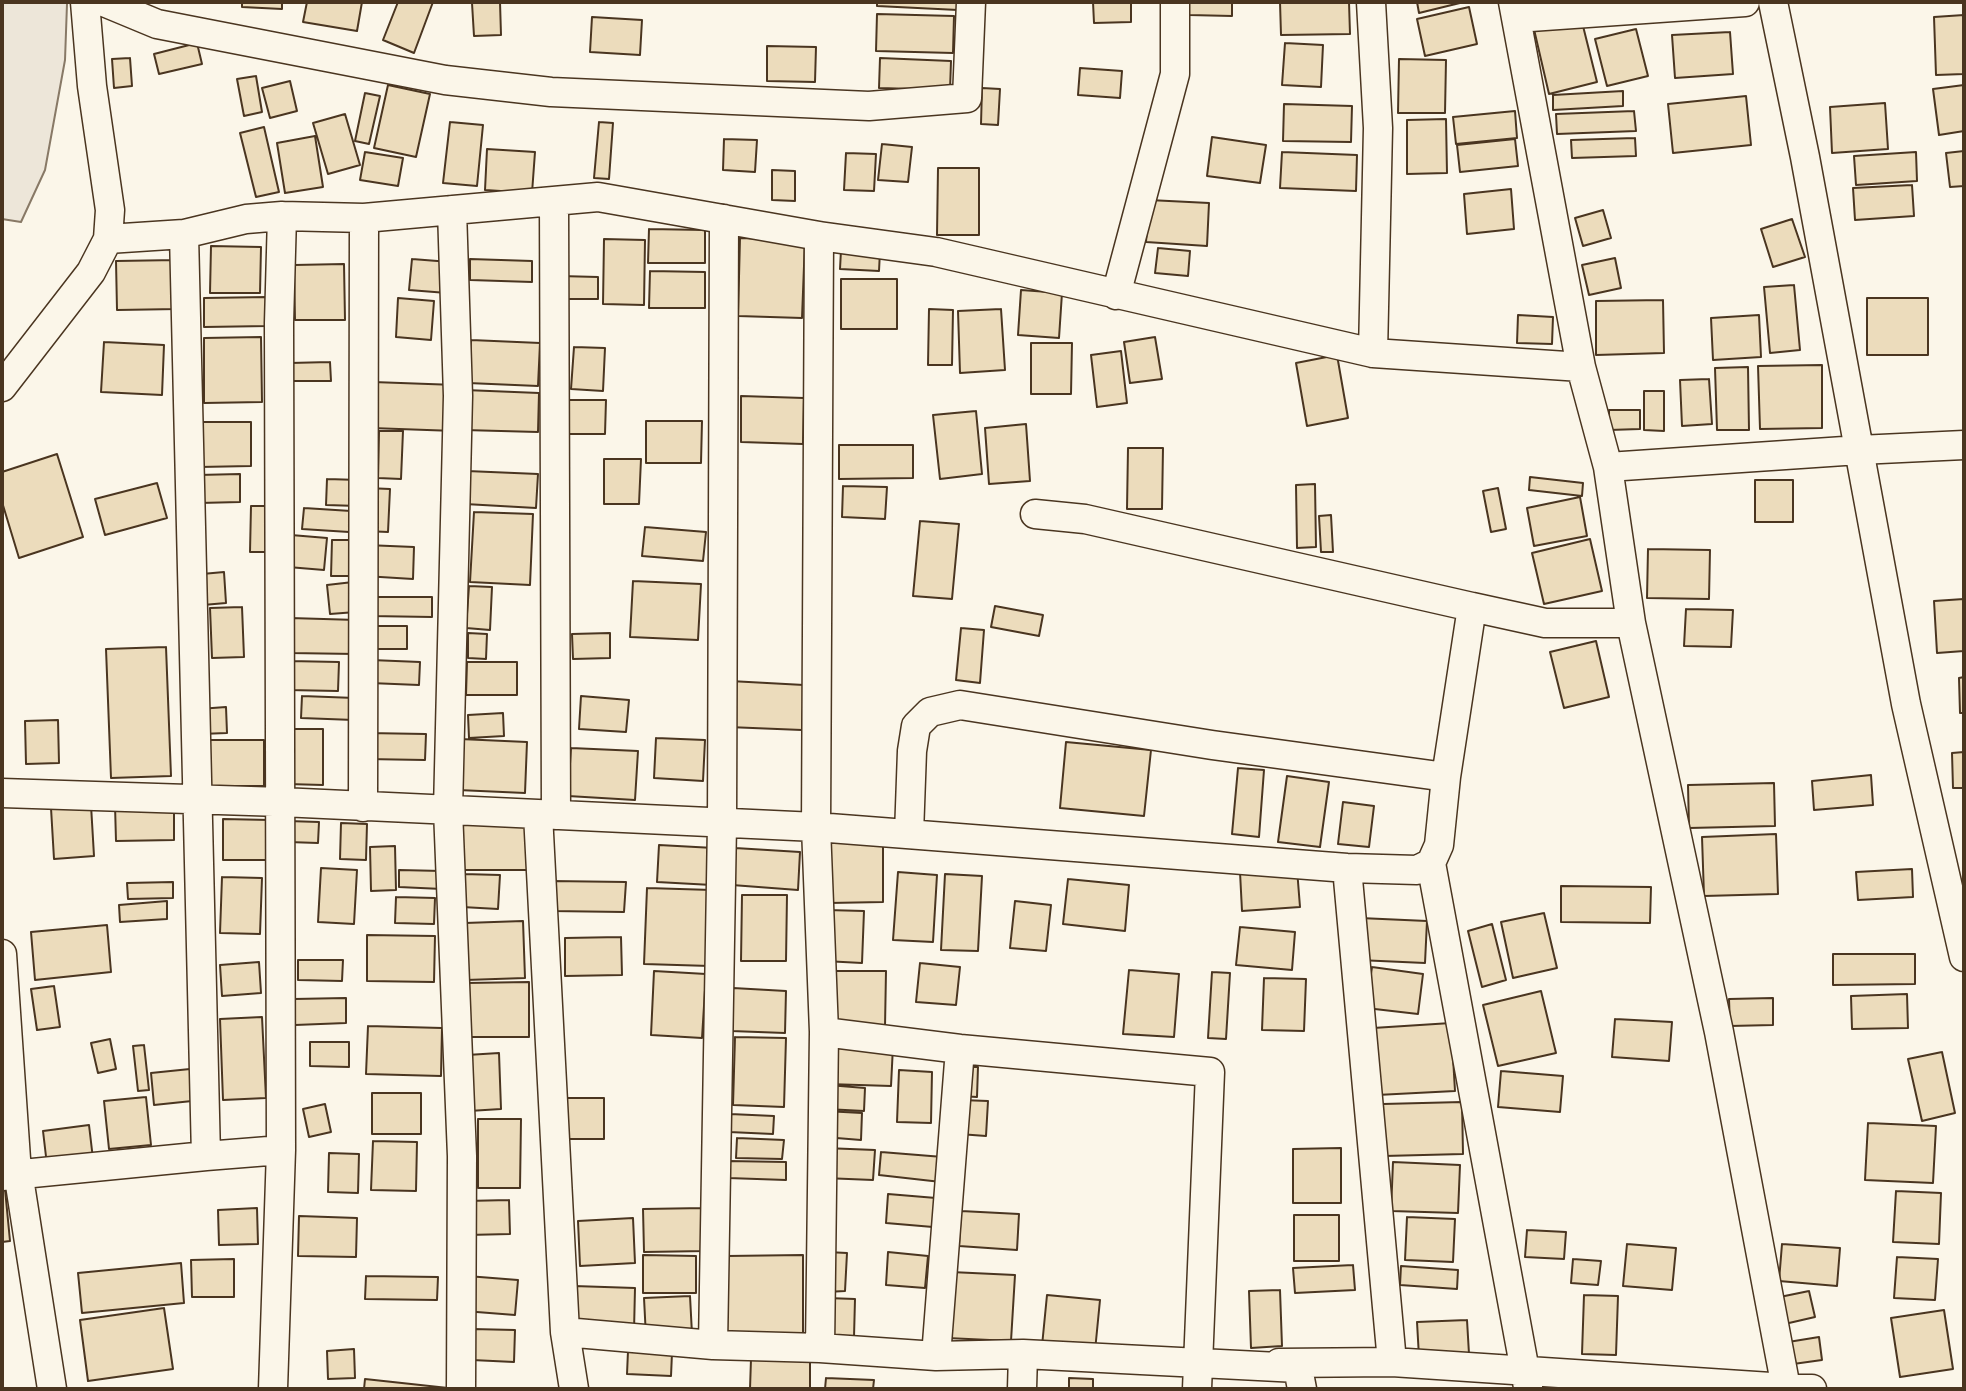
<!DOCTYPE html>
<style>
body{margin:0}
#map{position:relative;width:1966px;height:1391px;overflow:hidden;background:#fbf6e9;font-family:"Varela Round",sans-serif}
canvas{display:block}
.frame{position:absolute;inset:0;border:4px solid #4a3520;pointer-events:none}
</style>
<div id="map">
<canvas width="1966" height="1391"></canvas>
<div class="frame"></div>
</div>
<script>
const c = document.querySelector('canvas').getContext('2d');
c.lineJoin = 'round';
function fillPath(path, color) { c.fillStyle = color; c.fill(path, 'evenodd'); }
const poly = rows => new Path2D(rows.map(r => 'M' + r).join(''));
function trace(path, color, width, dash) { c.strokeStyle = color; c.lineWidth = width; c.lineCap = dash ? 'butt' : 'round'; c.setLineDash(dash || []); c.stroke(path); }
const green = poly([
 [2,2,67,2,67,4,65,60,45,170,21,222,2,219,2,2]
]);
fillPath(green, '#ede6d9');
trace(green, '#887966', 2);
const building = poly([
 [242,2,282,2,282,9,242,7,242,2],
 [307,2,362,2,357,31,303,22,307,2],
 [398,2,433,2,414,53,383,40,398,2],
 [500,2,501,35,474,36,472,3,500,2],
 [877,2,959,2,958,10,877,6,877,2],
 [1093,2,1131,2,1131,22,1094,23,1093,2],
 [1189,2,1232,2,1232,16,1189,15,1189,2],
 [1280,2,1349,2,1350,34,1281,35,1280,2],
 [1417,2,1464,2,1419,13,1417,2],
 [1469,7,1477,44,1425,56,1417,19,1469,7],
 [877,14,954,16,953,53,876,51,877,14],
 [1580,14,1597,82,1549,94,1533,25,1580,14],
 [1964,15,1964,74,1936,75,1934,17,1964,15],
 [592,17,642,20,640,55,590,52,592,17],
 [1636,29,1648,76,1607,86,1595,39,1636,29],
 [1730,32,1733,74,1675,78,1672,35,1730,32],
 [197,43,202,64,159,74,154,54,197,43],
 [1285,43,1323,45,1321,87,1282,85,1285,43],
 [767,46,816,47,815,82,767,81,767,46],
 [130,58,132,86,114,88,112,59,130,58],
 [880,58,951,61,950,90,879,88,880,58],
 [1399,59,1446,60,1445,113,1398,113,1399,59],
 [1080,68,1122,71,1120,98,1078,95,1080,68],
 [256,76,262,112,244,116,237,79,256,76],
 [290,81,297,111,270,118,262,88,290,81],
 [388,85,430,94,416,157,374,148,388,85],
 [1964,85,1964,131,1939,135,1933,89,1964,85],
 [982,88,1000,89,998,125,981,124,982,88],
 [1623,91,1623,106,1553,110,1553,95,1623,91],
 [365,93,380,96,369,144,355,141,365,93],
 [1746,96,1751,145,1673,153,1668,104,1746,96],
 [1885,103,1888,149,1832,153,1830,107,1885,103],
 [1284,104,1352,106,1351,142,1283,141,1284,104],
 [1515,111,1517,138,1456,144,1453,117,1515,111],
 [1634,111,1636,131,1557,134,1556,114,1634,111],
 [345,114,360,165,328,174,313,123,345,114],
 [1446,119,1447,173,1407,174,1407,120,1446,119],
 [450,122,483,125,477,186,443,183,450,122],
 [599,122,613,123,609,179,594,178,599,122],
 [264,127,279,192,256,197,240,133,264,127],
 [315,136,323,187,285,193,277,143,315,136],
 [1212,137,1266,145,1260,183,1207,176,1212,137],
 [1635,138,1636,156,1572,158,1571,140,1635,138],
 [724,139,757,140,755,172,723,170,724,139],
 [1515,139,1518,166,1460,172,1457,145,1515,139],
 [882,144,912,147,908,182,878,180,882,144],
 [487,149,535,152,532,193,485,190,487,149],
 [1964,151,1964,186,1950,187,1946,153,1964,151],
 [365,152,403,158,398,186,360,180,365,152],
 [1282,152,1357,155,1356,191,1280,188,1282,152],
 [1916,152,1917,181,1856,185,1854,156,1916,152],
 [846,153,876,154,874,191,844,190,846,153],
 [938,168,979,168,979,235,937,235,938,168],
 [772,170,795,171,795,201,772,200,772,170],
 [1912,185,1914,216,1855,220,1853,188,1912,185],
 [1511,189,1514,229,1467,234,1464,194,1511,189],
 [1149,200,1209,203,1207,246,1146,242,1149,200],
 [1603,210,1611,238,1583,246,1575,218,1603,210],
 [1792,219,1805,257,1773,267,1761,229,1792,219],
 [649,229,705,230,705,263,648,263,649,229],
 [740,238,805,240,802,318,738,316,740,238],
 [604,239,645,240,644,305,603,304,604,239],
 [211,246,261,247,260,293,210,293,211,246],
 [1158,248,1190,251,1188,276,1155,273,1158,248],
 [841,250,880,251,879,271,840,269,841,250],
 [1615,258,1621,288,1589,295,1582,265,1615,258],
 [412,259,450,262,447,293,409,290,412,259],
 [470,259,532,261,532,282,470,280,470,259],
 [177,260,178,309,117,310,116,261,177,260],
 [344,264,345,320,295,320,294,265,344,264],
 [650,271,705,272,705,308,649,308,650,271],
 [560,276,598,277,598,299,559,299,560,276],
 [841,279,897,279,897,329,841,329,841,279],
 [1794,285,1800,350,1770,353,1764,287,1794,285],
 [1021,290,1062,293,1059,338,1018,335,1021,290],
 [268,297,268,326,204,327,204,298,268,297],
 [398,298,434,301,431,340,396,337,398,298],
 [1867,298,1928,298,1928,355,1867,355,1867,298],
 [1663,300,1664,353,1596,355,1596,301,1663,300],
 [929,309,953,310,952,365,928,365,929,309],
 [1001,309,1005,370,960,373,958,311,1001,309],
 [1518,315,1553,317,1552,344,1517,343,1518,315],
 [1759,315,1761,357,1713,360,1711,318,1759,315],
 [261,337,262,402,204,403,204,338,261,337],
 [1155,337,1162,379,1130,383,1124,342,1155,337],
 [471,340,540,343,538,386,468,383,471,340],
 [104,342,164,345,162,395,101,392,104,342],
 [1031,343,1072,343,1071,394,1031,394,1031,343],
 [574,347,605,348,603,391,571,389,574,347],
 [1121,351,1127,403,1097,407,1091,355,1121,351],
 [1337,355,1348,418,1307,426,1296,363,1337,355],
 [330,362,331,381,290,381,290,363,330,362],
 [1822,365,1822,428,1760,429,1758,366,1822,365],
 [1748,367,1749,430,1717,430,1715,368,1748,367],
 [1709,379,1712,424,1682,426,1680,380,1709,379],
 [373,382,456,385,455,431,371,428,373,382],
 [465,390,539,393,538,432,464,430,465,390],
 [1644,391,1664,391,1664,431,1644,430,1644,391],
 [741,396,804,398,803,444,741,442,741,396],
 [560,400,606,400,605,434,560,434,560,400],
 [1609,410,1640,410,1640,429,1609,430,1609,410],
 [976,411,982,474,940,479,933,415,976,411],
 [646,421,702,421,701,463,646,463,646,421],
 [199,422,251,422,251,466,199,467,199,422],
 [1026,424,1030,481,989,484,985,428,1026,424],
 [379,431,403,431,401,479,378,478,379,431],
 [839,445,913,445,913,478,839,479,839,445],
 [1128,448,1163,448,1162,509,1127,509,1128,448],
 [57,454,83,537,19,558,2,502,2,472,57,454],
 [604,459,641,459,639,504,604,504,604,459],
 [467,471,538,474,536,508,465,504,467,471],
 [240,474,240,502,199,503,198,475,240,474],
 [1530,477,1583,483,1582,496,1529,490,1530,477],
 [327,479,359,480,358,506,326,505,327,479],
 [1755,480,1793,480,1793,522,1755,522,1755,480],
 [157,483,167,518,105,535,95,499,157,483],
 [1315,484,1316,547,1297,548,1296,485,1315,484],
 [843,486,887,487,885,519,842,517,843,486],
 [367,488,390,489,388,532,365,531,367,488],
 [1498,488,1506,529,1491,532,1483,491,1498,488],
 [1580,497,1587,536,1534,546,1527,508,1580,497],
 [251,506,275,506,274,552,250,552,251,506],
 [304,508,351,511,349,532,302,529,304,508],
 [474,512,533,514,530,585,470,582,474,512],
 [1331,515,1333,552,1321,552,1319,516,1331,515],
 [920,521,959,524,952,599,913,596,920,521],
 [645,527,706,532,703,561,642,556,645,527],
 [291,535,327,538,324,570,288,567,291,535],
 [1590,539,1602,591,1544,604,1532,553,1590,539],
 [332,540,360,540,361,576,331,576,332,540],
 [366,545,414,547,413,579,364,576,366,545],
 [1648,549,1710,550,1709,599,1647,598,1648,549],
 [224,572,226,603,203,605,202,574,224,572],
 [633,581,701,584,698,640,630,637,633,581],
 [353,582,356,612,330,614,327,585,353,582],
 [469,586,492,587,490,630,466,628,469,586],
 [371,597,432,597,432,617,370,616,371,597],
 [1964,599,1964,651,1937,653,1934,601,1964,599],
 [995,606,1043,615,1039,636,991,627,995,606],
 [242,607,244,657,212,658,210,608,242,607],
 [1686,609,1733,610,1731,647,1684,646,1686,609],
 [290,618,357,620,356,654,289,653,290,618],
 [367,626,407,626,407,649,367,649,367,626],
 [961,628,984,630,980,683,956,680,961,628],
 [468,633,487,634,486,659,468,658,468,633],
 [610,633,610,658,573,659,572,634,610,633],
 [1596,641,1609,697,1564,708,1550,652,1596,641],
 [166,647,171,776,111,778,106,649,166,647],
 [371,660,420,662,419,685,370,683,371,660],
 [289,661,339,662,338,691,288,690,289,661],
 [467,662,517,662,517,695,466,695,467,662],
 [1964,677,1964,713,1960,713,1959,678,1964,677],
 [730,681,804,685,802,730,728,727,730,681],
 [302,696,355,698,354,720,301,718,302,696],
 [581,696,629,700,626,732,579,729,581,696],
 [226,707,227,733,200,734,199,709,226,707],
 [503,713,504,736,469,738,468,715,503,713],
 [58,720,59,763,26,764,25,721,58,720],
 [288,729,323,729,323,785,287,784,288,729],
 [367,733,426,734,425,760,366,759,367,733],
 [656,738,705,740,703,781,654,778,656,738],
 [460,739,527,742,525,793,458,790,460,739],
 [201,740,264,740,264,786,201,786,201,740],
 [1066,742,1151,750,1144,816,1060,808,1066,742],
 [571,748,638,751,635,800,568,796,571,748],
 [1964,752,1964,788,1953,788,1952,753,1964,752],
 [1238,768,1264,770,1259,837,1232,834,1238,768],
 [1871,775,1873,805,1814,810,1812,781,1871,775],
 [1287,776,1329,782,1320,847,1278,842,1287,776],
 [1774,783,1775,826,1689,828,1688,785,1774,783],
 [1343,802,1374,806,1369,847,1338,844,1343,802],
 [174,804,174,840,116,841,115,805,174,804],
 [91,805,94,856,54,859,51,808,91,805],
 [463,816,532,817,532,870,463,870,463,816],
 [223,819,270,820,270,860,223,860,223,819],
 [288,821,319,822,318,843,288,842,288,821],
 [341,823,367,824,366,860,340,859,341,823],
 [1776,834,1778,894,1704,896,1702,837,1776,834],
 [883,837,883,902,829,903,829,838,883,837],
 [659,845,714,848,712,885,657,882,659,845],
 [395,846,396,890,371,891,370,847,395,846],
 [735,848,800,852,798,890,732,885,735,848],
 [321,868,357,870,354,924,318,922,321,868],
 [1297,869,1300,907,1242,911,1240,872,1297,869],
 [1912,869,1913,897,1858,900,1856,872,1912,869],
 [399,870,442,871,442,889,399,887,399,870],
 [898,872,937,875,933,942,893,940,898,872],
 [463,874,500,875,498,909,462,907,463,874],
 [945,874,982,876,978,951,941,950,945,874],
 [222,877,262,878,260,934,220,933,222,877],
 [1068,879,1129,885,1125,931,1063,924,1068,879],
 [551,881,626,882,624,912,551,911,551,881],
 [173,882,173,898,128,899,127,883,173,882],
 [1561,886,1651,887,1650,923,1561,922,1561,886],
 [647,888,712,890,710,966,644,964,647,888],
 [742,895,787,895,786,961,741,961,742,895],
 [396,897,435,898,434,924,395,923,396,897],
 [167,901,167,919,120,922,119,905,167,901],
 [1015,901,1051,905,1046,951,1010,948,1015,901],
 [827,910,864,911,862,963,824,961,827,910],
 [1544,913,1557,968,1513,978,1501,922,1544,913],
 [1360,918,1427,921,1425,963,1358,960,1360,918],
 [523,921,525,978,466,980,465,923,523,921],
 [1492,924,1506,980,1482,987,1468,931,1492,924],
 [107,925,111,972,35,980,31,932,107,925],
 [1240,927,1295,932,1292,970,1236,965,1240,927],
 [367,935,435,936,434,982,367,981,367,935],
 [621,937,622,975,565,976,565,938,621,937],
 [1833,954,1915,954,1915,984,1833,985,1833,954],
 [298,960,343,960,342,981,298,980,298,960],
 [259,962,261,993,222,996,220,965,259,962],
 [920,963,960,967,956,1005,916,1002,920,963],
 [1372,967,1423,974,1418,1014,1366,1008,1372,967],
 [1129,970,1179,974,1174,1037,1123,1034,1129,970],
 [654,971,706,974,702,1038,651,1035,654,971],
 [832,971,886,971,885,1027,831,1026,832,971],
 [1212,972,1230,973,1226,1039,1208,1038,1212,972],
 [1264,978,1306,979,1304,1031,1262,1030,1264,978],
 [529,982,529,1037,466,1037,466,983,529,982],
 [54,986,60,1027,37,1030,31,989,54,986],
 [733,988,786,991,785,1033,731,1031,733,988],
 [1541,991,1556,1053,1498,1066,1483,1005,1541,991],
 [1907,994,1908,1028,1852,1029,1851,996,1907,994],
 [346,998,346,1023,295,1025,294,999,346,998],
 [1773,998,1773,1025,1730,1026,1729,999,1773,998],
 [262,1017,266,1098,223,1100,220,1019,262,1017],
 [1615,1019,1672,1022,1669,1061,1612,1057,1615,1019],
 [1451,1023,1455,1091,1377,1095,1373,1028,1451,1023],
 [368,1026,442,1028,441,1076,366,1074,368,1026],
 [735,1037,786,1038,784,1107,733,1105,735,1037],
 [110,1039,116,1069,98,1073,91,1043,110,1039],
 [310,1042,349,1042,349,1067,310,1066,310,1042],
 [828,1043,893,1046,891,1086,827,1084,828,1043],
 [144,1045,149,1090,138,1091,133,1046,144,1045],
 [1942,1052,1955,1113,1922,1121,1908,1059,1942,1052],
 [499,1053,501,1109,469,1111,467,1055,499,1053],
 [961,1067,978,1067,977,1097,960,1096,961,1067],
 [190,1069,192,1101,154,1105,151,1073,190,1069],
 [899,1070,932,1072,931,1123,897,1122,899,1070],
 [1501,1071,1563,1076,1560,1112,1498,1107,1501,1071],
 [828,1085,865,1088,864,1111,826,1109,828,1085],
 [372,1093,421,1093,421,1134,372,1134,372,1093],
 [146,1097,151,1145,109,1149,104,1101,146,1097],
 [566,1098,604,1098,604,1139,566,1139,566,1098],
 [961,1100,988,1101,986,1136,959,1134,961,1100],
 [1462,1102,1463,1154,1384,1156,1383,1104,1462,1102],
 [325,1104,331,1132,309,1137,303,1109,325,1104],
 [825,1111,862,1113,861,1140,824,1137,825,1111],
 [730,1114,774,1116,773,1134,729,1132,730,1114],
 [478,1119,521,1119,520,1188,478,1188,478,1119],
 [1868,1123,1936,1126,1933,1183,1865,1180,1868,1123],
 [89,1125,93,1159,47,1165,43,1131,89,1125],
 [737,1138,784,1140,782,1159,736,1158,737,1138],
 [373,1141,417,1142,416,1191,371,1190,373,1141],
 [825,1148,875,1150,873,1180,824,1178,825,1148],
 [1341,1148,1341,1203,1293,1203,1293,1149,1341,1148],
 [881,1152,943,1157,941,1182,879,1175,881,1152],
 [329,1153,359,1154,358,1193,328,1192,329,1153],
 [728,1161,786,1162,786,1180,728,1178,728,1161],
 [1393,1162,1460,1165,1458,1213,1391,1211,1393,1162],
 [2,1189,5,1189,10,1241,2,1242,2,1189],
 [1896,1191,1941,1193,1939,1244,1893,1242,1896,1191],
 [888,1194,936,1198,933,1227,886,1223,888,1194],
 [509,1200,510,1234,467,1235,466,1201,509,1200],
 [257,1208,258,1244,219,1245,218,1210,257,1208],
 [705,1208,706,1251,644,1252,643,1209,705,1208],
 [961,1211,1019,1214,1017,1250,959,1246,961,1211],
 [1294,1215,1339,1215,1339,1261,1294,1261,1294,1215],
 [299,1216,357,1218,356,1257,298,1256,299,1216],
 [1407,1217,1455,1219,1453,1262,1405,1260,1407,1217],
 [633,1218,635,1263,580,1266,578,1221,633,1218],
 [1527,1230,1566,1232,1564,1259,1525,1257,1527,1230],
 [1627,1244,1676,1248,1672,1290,1623,1286,1627,1244],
 [1782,1244,1840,1248,1837,1286,1779,1281,1782,1244],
 [827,1252,847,1253,845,1291,826,1292,827,1252],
 [888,1252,928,1256,925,1288,886,1285,888,1252],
 [643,1255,696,1256,696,1293,643,1293,643,1255],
 [803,1255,803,1334,727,1335,727,1256,803,1255],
 [1897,1257,1938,1259,1935,1300,1894,1298,1897,1257],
 [234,1259,234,1297,192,1297,191,1260,234,1259],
 [1573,1259,1601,1261,1598,1285,1571,1283,1573,1259],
 [181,1263,184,1303,82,1313,78,1273,181,1263],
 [1353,1265,1355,1290,1295,1293,1293,1268,1353,1265],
 [1401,1266,1458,1270,1457,1289,1400,1285,1401,1266],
 [951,1272,1015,1275,1011,1341,947,1338,951,1272],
 [366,1276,438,1277,437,1300,365,1299,366,1276],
 [467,1276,518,1280,515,1315,464,1311,467,1276],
 [574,1286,635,1288,634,1331,573,1329,574,1286],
 [1280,1290,1282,1346,1251,1348,1249,1291,1280,1290],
 [1809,1291,1815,1317,1776,1326,1770,1299,1809,1291],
 [1047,1295,1100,1300,1095,1351,1042,1346,1047,1295],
 [1584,1295,1618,1296,1616,1355,1582,1354,1584,1295],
 [690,1296,692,1334,646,1337,644,1298,690,1296],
 [827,1298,855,1299,854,1337,825,1337,827,1298],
 [164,1308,173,1369,88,1381,80,1320,164,1308],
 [1944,1310,1953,1369,1900,1377,1891,1318,1944,1310],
 [1467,1320,1469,1354,1419,1357,1417,1322,1467,1320],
 [472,1329,515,1330,514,1362,472,1360,472,1329],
 [1819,1337,1822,1360,1786,1365,1782,1343,1819,1337],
 [354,1349,355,1378,328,1379,327,1351,354,1349],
 [628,1351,672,1353,671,1376,627,1374,628,1351],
 [751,1359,810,1359,810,1389,750,1389,751,1359],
 [826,1378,874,1380,873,1389,825,1389,826,1378],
 [1069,1378,1093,1379,1093,1389,1069,1389,1069,1378],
 [365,1379,448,1388,448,1389,364,1389,365,1379]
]);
fillPath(building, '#ecdcbc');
trace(building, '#4a3520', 2);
const street = poly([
 [104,2,157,24,445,80,551,92,869,106,967,98,971,2],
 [1371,2,1378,128,1373,353],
 [1773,2,1805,157,1906,704,1964,957],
 [1516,18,1745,2],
 [554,201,556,815],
 [452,210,458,396,448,810,462,1156,461,1389],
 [819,236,816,827,824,1032,820,1348],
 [108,239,184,234,246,219,282,216,364,218,598,197,819,236,936,252,1373,353,1581,367],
 [1116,295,1175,74,1175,2],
 [2,387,91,272,108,239,110,210,92,86,85,2],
 [1608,467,1859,450,1964,445],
 [1035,514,1085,519,1472,607],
 [2,793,281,802,816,827,1347,868,1417,870,1431,863,1439,845,1446,777,1472,607,1545,623,1631,623],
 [363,807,364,218],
 [538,814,565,1332,574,1389],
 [909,834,912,751,916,726,930,712,960,705,1212,745,1446,777],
 [1431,863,1528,1387],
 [2,954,16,1159,52,1389],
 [824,1032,960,1049,1210,1072,1197,1389],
 [281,1150,279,323,282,216],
 [206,1156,281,1150,273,1389],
 [2,1176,206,1156,184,234],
 [565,1332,713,1345,820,1348,936,1356,1023,1354,1298,1368,1302,1389],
 [713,1345,722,824,724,219],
 [936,1356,960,1049],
 [1392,1362,1786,1388,1719,1032,1631,623,1608,467,1581,367,1513,2],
 [1279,1363,1392,1362,1347,868],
 [1022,1389,1023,1354],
 [1786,1389,1812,1389]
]);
trace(street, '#4a3520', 31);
trace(street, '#fbf6e9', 28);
</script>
